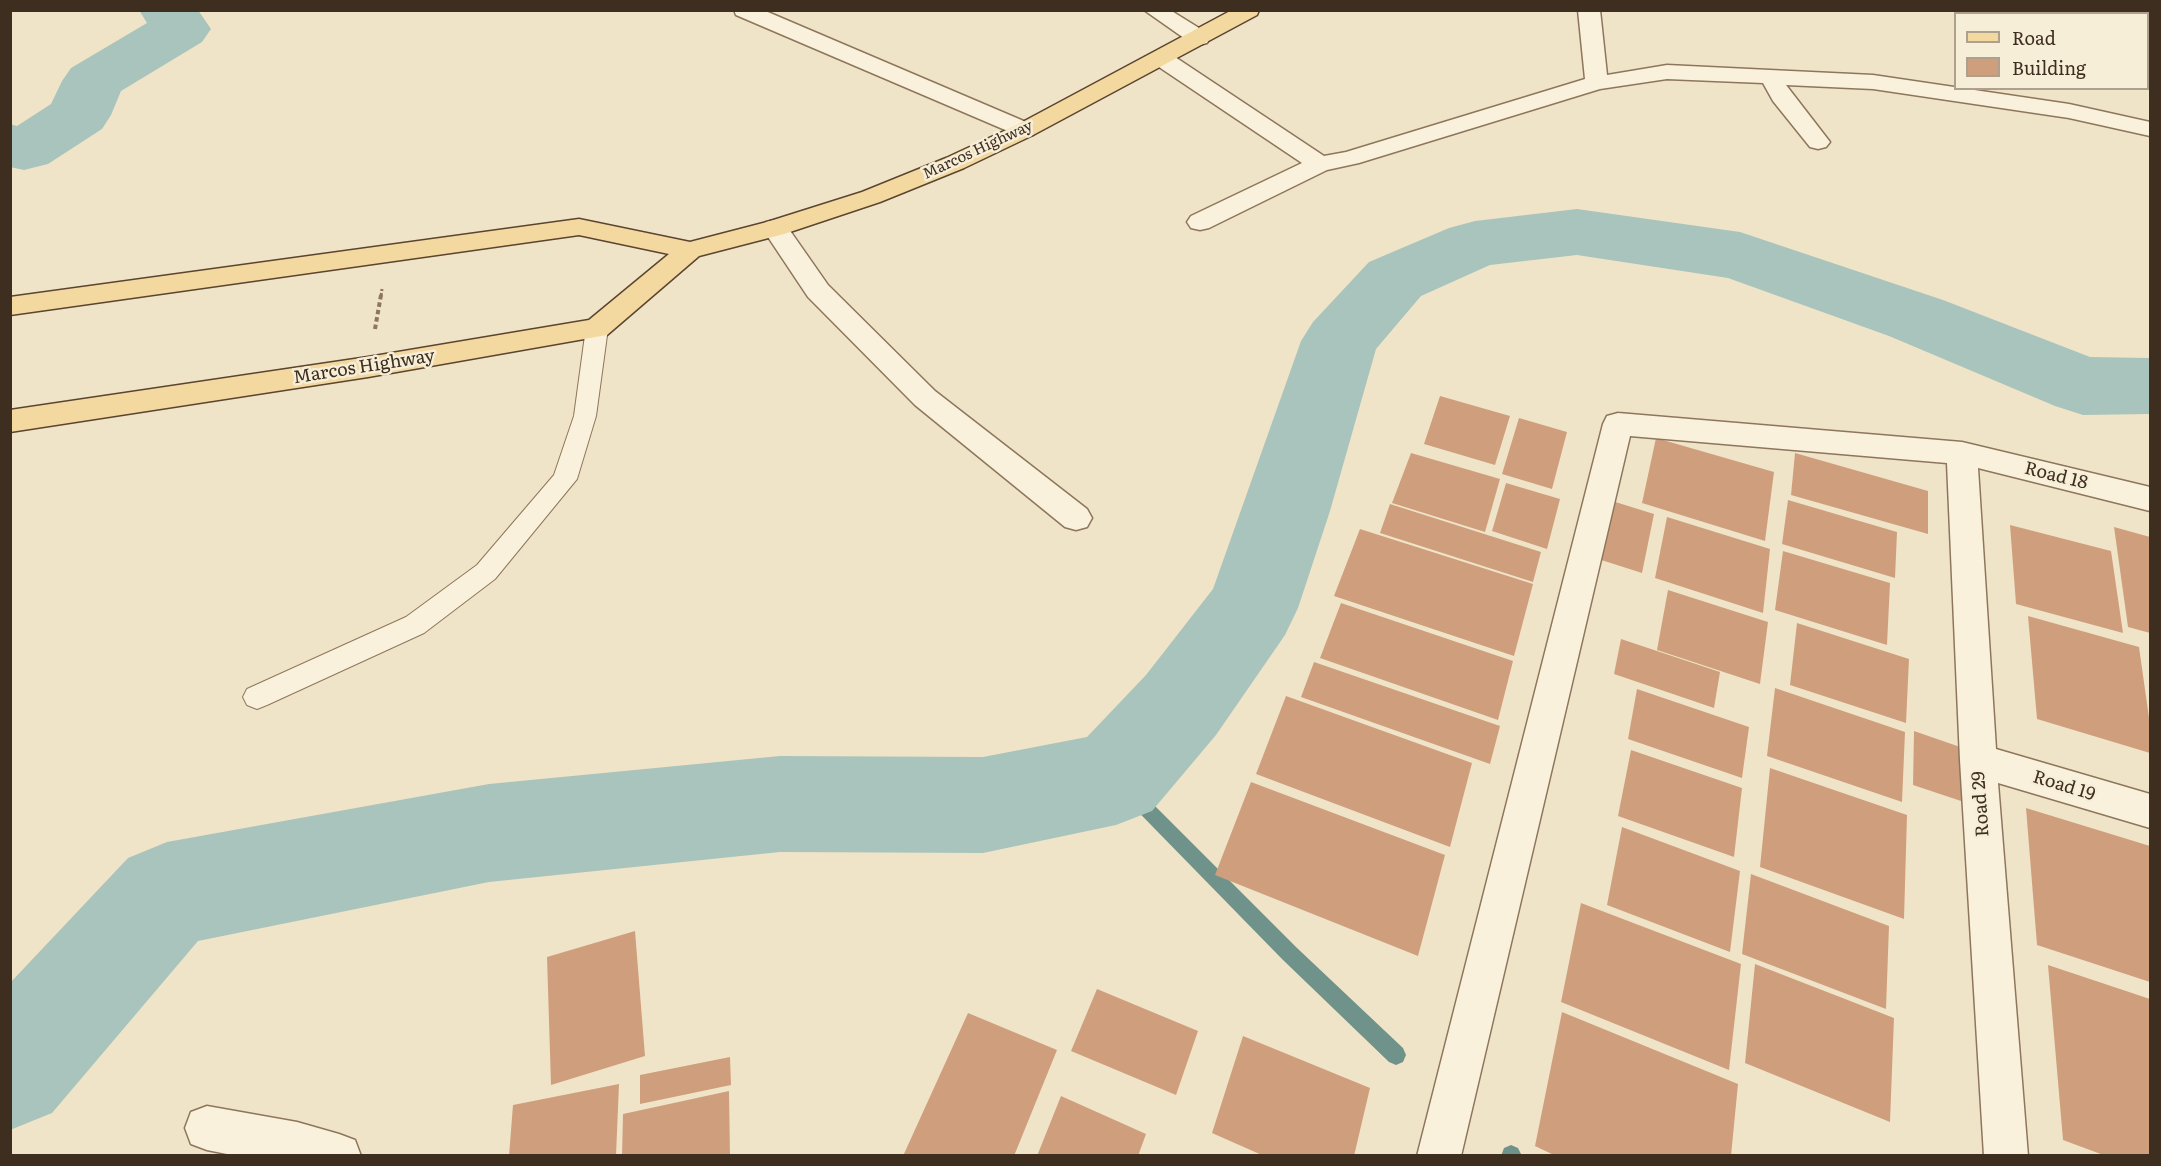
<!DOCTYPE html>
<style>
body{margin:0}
#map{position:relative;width:2161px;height:1166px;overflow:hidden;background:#f0e4c8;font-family:Literata,serif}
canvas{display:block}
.frame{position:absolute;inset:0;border:12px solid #3d2e20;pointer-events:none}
.legend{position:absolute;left:1954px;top:12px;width:195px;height:78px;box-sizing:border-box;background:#f7eed8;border:2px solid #ada18e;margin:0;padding:8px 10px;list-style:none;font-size:18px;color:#3d2e20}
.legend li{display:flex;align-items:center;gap:12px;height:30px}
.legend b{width:30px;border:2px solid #ada18e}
</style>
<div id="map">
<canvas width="2161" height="1166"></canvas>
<div class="frame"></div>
<ul class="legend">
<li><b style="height:8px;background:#f3d9a0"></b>Road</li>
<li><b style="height:16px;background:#cf9f7d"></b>Building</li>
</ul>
</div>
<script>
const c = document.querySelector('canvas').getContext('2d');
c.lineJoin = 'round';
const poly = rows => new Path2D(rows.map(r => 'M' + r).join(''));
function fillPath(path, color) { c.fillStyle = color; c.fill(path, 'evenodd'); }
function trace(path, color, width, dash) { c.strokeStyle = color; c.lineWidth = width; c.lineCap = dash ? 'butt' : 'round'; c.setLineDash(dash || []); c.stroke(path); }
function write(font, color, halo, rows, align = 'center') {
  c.font = font + ' Literata,serif'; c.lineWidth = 5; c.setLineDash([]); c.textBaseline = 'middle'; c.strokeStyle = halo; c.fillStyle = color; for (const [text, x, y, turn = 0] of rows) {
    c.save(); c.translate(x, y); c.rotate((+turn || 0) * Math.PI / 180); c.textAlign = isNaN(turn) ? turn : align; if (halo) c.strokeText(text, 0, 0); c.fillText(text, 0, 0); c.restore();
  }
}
fillPath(poly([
 [1116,770,1122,773,1296,947,1403,1048,1406,1055,1403,1062,1396,1065,1389,1062,1282,959,1110,783,1108,778,1110,773,1116,770],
 [1511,1145,1518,1148,1522,1156,1501,1156,1504,1148,1511,1145]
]), '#6f938a');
fillPath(poly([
 [139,10,198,10,211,29,202,42,121,91,111,115,102,129,48,164,24,170,10,167,10,124,17,126,51,104,62,81,71,68,147,23,139,10],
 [1577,209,1740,232,1943,300,2090,357,2150,358,2150,414,2083,415,2055,406,1889,336,1728,278,1577,255,1490,265,1421,296,1376,349,1330,511,1298,608,1285,635,1216,735,1152,811,1116,825,983,853,780,852,489,882,198,941,52,1113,10,1130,10,983,128,858,167,842,489,784,780,756,983,757,1087,737,1146,675,1213,589,1301,341,1313,322,1369,262,1449,228,1475,221,1577,209]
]), '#a9c4bc');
fillPath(poly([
 [1440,396,1510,416,1495,465,1424,444],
 [1519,418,1567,432,1552,489,1502,474],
 [1656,438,1774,472,1765,541,1642,503],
 [1411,453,1500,479,1485,532,1392,503],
 [1795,453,1928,491,1928,534,1791,495],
 [1506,483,1560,499,1547,549,1492,531],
 [1609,500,1654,514,1642,573,1595,558],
 [1788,500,1897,532,1895,578,1782,544],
 [1390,504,1541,552,1533,582,1380,533],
 [1667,517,1770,549,1763,613,1655,578],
 [2010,525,2111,551,2123,633,2016,604],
 [2114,527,2150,537,2150,633,2128,627],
 [1360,529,1533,584,1514,656,1334,596],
 [1783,551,1890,583,1887,645,1775,610],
 [1668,590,1768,622,1760,684,1657,650],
 [1341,603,1513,661,1498,720,1320,658],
 [2028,616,2139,647,2150,725,2150,753,2037,719],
 [1797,623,1909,659,1906,723,1790,685],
 [1621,639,1720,672,1714,708,1614,674],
 [1314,662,1500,726,1490,764,1301,697],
 [1775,688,1905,732,1902,802,1767,756],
 [1637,689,1749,727,1742,778,1628,739],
 [1286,696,1472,763,1450,847,1256,774],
 [1914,731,1966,749,1967,803,1913,785],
 [1631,750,1742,788,1734,857,1618,816],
 [1770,768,1907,815,1904,919,1760,867],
 [1251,782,1445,855,1418,956,1215,875],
 [2026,808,2150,846,2150,982,2037,945],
 [1622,827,1740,871,1730,952,1607,905],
 [1751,874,1889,926,1886,1009,1742,954],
 [1581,903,1741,964,1729,1070,1561,1002],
 [635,931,645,1056,551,1085,547,957],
 [1755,964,1894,1018,1890,1122,1745,1063],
 [2048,965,2150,999,2150,1156,2106,1156,2063,1140],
 [1097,989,1198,1031,1176,1095,1071,1051],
 [1562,1012,1738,1084,1731,1156,1556,1156,1535,1146],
 [968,1013,1057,1050,1014,1156,903,1156],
 [1243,1036,1370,1088,1354,1156,1264,1156,1212,1133],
 [730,1057,731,1085,640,1104,640,1075],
 [619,1084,616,1156,509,1156,513,1105],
 [729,1091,730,1156,622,1156,623,1114],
 [1061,1096,1146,1134,1138,1156,1037,1156]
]), '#cf9f7d');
const lane = poly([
 [597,321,605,323,608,328,596,416,577,479,495,579,424,633,267,705,257,709,247,705,243,697,247,689,406,617,477,565,554,475,574,416,586,328,589,323,597,321]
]);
const street = poly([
 [734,10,763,10,1033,125,1037,130,1033,135,1025,137,1017,135,736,15,734,10],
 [1144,10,1170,10,1207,33,1210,38,1207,43,1199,45,1191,43,1144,10],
 [1578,10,1600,10,1607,75,1667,65,1873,75,2069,104,2150,122,2150,136,2069,118,1873,89,1786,85,1830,142,1826,147,1818,149,1810,147,1773,101,1763,83,1667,79,1600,89,1359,163,1327,170,1209,228,1200,230,1191,228,1187,222,1191,216,1302,163,1153,63,1150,58,1153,53,1161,51,1169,53,1324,156,1346,152,1585,79,1578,10],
 [775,220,784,222,828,285,935,391,1087,509,1092,518,1087,527,1076,530,1065,527,915,405,808,297,762,228,766,222,775,220],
 [1618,413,1962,442,2150,487,2150,511,1978,468,1996,749,2150,794,2150,828,1998,783,2028,1156,1984,1156,1960,760,1947,463,1630,436,1461,1156,1417,1156,1603,424,1607,416,1618,413],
 [207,1106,297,1122,339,1134,355,1140,361,1156,237,1156,207,1150,191,1144,185,1128,191,1112,207,1106]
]);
const primary = poly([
 [1232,10,1259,10,1257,15,1033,135,964,168,880,202,784,234,699,256,607,335,368,377,10,432,10,410,368,357,589,320,669,254,579,235,10,315,10,297,579,219,690,242,767,222,862,192,946,158,1017,125,1232,10]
]);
trace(lane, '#8d765c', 2);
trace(street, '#8d765c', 3);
trace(primary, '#5b4430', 3);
trace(poly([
 [381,296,382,289]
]), '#8d765c', 3, [3, 2]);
trace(poly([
 [375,329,381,295]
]), '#8d765c', 4, [4.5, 3]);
fillPath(lane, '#faf1dc');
fillPath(street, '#faf1dc');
fillPath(primary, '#f3d9a0');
write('15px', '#3d2e20', '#f7eed8', [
 ["Marcos Highway",978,150,-25]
]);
write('18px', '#3d2e20', '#f7eed8', [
 ["Marcos Highway",364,367,-9],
 ["Road 18",2056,476,14],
 ["Road 19",2064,786,17],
 ["Road 29",1981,804,-94]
]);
</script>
